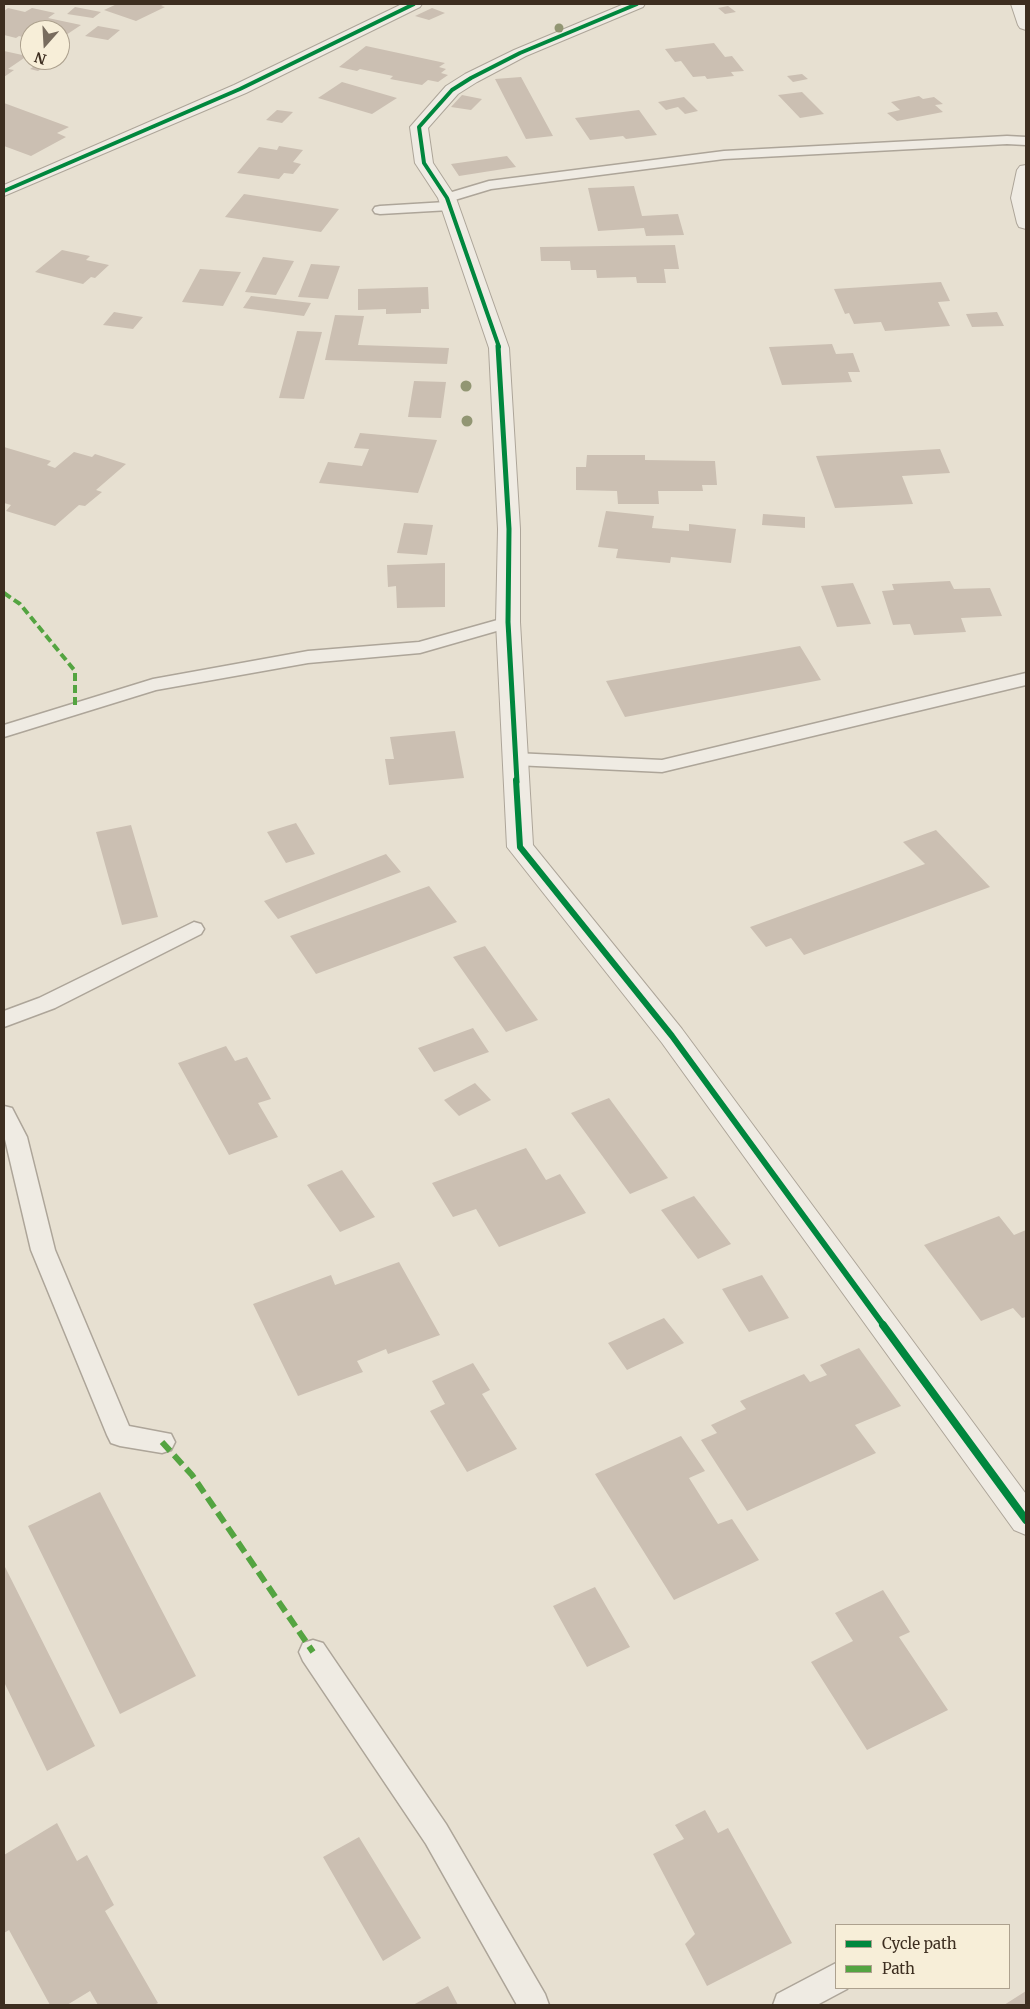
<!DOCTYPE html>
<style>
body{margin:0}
#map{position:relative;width:1030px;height:2009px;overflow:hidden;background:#e7e0d1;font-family:Merriweather,serif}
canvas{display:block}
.frame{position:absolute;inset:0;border:5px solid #3d2e20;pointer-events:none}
.legend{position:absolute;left:835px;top:1924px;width:175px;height:65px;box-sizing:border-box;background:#f7eed8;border:1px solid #ada18e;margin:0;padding:6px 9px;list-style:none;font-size:15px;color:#3d2e20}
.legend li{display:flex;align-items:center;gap:10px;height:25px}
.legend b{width:25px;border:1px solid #ada18e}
.north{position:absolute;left:20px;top:20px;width:50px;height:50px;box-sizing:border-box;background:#f7eed8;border:1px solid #ada18e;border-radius:50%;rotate:199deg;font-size:14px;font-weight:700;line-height:20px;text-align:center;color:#3d2e20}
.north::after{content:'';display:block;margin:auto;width:18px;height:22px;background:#786c5e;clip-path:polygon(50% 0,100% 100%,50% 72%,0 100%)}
</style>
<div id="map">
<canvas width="1030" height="2009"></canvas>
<div class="frame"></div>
<ul class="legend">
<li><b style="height:6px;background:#00873e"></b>Cycle path</li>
<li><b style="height:6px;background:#54a441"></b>Path</li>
</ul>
<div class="north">N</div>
</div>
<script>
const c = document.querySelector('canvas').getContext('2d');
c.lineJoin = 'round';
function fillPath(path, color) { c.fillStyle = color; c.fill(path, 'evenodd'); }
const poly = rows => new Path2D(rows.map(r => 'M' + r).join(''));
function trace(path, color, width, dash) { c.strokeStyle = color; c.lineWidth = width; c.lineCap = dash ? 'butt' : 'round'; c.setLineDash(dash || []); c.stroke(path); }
fillPath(poly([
 [117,4,165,4,161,6,165,7,136,21,104,10],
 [728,6,736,12,725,14,718,8],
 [75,7,101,12,93,18,67,14],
 [8,8,25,12,32,8,55,13,48,18,81,25,60,39,60,30,30,30,30,39,19,36,16,38,4,35,4,11],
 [432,8,445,13,429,20,415,16],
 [98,26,120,30,108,40,85,36],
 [714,43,725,57,732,56,744,71,731,72,734,76,707,79,705,76,693,77,681,61,675,62,665,49],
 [366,46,445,63,439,67,446,69,441,73,448,75,438,82,428,80,422,85,390,79,393,76,360,69,357,71,339,67],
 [4,51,27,56,8,69,14,70,4,77],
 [41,62,49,64,38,71,30,69],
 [802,74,808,79,793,82,787,76],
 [521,77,553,136,526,139,495,79],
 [342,82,397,98,372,114,318,98],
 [802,92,824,114,800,118,778,95],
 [462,95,482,99,471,110,451,107],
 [919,96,923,99,934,97,943,104,935,105,943,112,897,121,887,113,900,110,891,102],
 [684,97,698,111,685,114,678,107,666,110,658,102],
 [4,103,69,127,57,133,66,137,31,156,4,146],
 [277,110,293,112,282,123,266,120],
 [639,110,657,135,626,139,623,136,590,140,575,118],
 [279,146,303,150,293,162,301,164,293,174,284,173,279,179,237,173,259,147,277,150],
 [507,156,516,167,459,176,451,164],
 [634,186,642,216,678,214,684,235,646,236,644,228,598,231,588,188],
 [244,194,339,209,321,232,225,217],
 [675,245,679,269,664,269,666,283,637,283,636,277,597,278,596,270,571,270,570,261,541,261,540,247],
 [62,250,90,256,86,260,109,265,95,278,91,277,83,284,35,272],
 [263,257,294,261,276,295,245,292],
 [311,264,340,266,328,299,298,297],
 [200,269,241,272,223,306,182,302],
 [941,282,950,301,938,302,950,326,885,331,881,322,854,324,849,313,845,314,834,289],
 [428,287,429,309,421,309,421,313,386,314,386,309,358,310,358,289],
 [251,296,311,303,304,316,243,308],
 [114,312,143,317,133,329,103,325],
 [997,312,1004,326,972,327,966,314],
 [335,315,364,316,358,345,449,348,447,364,325,360],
 [297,331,322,332,304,399,279,398],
 [832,344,836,354,853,353,860,372,848,372,852,382,782,385,769,347],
 [414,381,446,382,441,418,408,417],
 [360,433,437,440,418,493,319,483,328,462,362,466,369,449,354,448],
 [4,447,51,461,47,465,55,468,74,452,92,457,95,454,126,464,96,490,102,492,85,506,79,505,55,526,6,511,11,505,4,503],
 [940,449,950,473,902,476,913,504,835,508,816,456],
 [587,455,645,455,645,460,715,461,717,485,702,485,703,491,658,491,659,504,618,504,617,491,576,490,576,467,586,467],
 [606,511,654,516,652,528,689,531,689,524,736,529,731,563,671,557,670,563,616,558,618,549,598,547],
 [763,514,805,517,805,528,762,525],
 [404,523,433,525,427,555,397,553],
 [445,563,445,607,397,608,396,586,388,587,387,565],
 [950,581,954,589,990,588,1002,616,961,618,966,632,914,635,910,624,893,625,882,591,894,590,892,584],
 [853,583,871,624,837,627,821,586],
 [800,646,821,680,625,717,606,681],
 [455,731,464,778,389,785,385,759,394,759,390,737],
 [296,823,315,854,286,863,267,832],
 [131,825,158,917,122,925,96,832],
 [936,830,990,887,804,955,791,938,766,947,750,927,925,864,903,842],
 [386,854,401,872,278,919,264,901],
 [429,886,457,922,316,974,290,936],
 [485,946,538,1020,506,1032,453,957],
 [473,1028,489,1052,434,1072,418,1048],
 [226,1046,235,1061,247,1057,271,1099,258,1103,278,1137,229,1155,178,1063],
 [475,1083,491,1100,459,1116,444,1100],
 [609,1098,668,1178,630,1194,571,1113],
 [526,1148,546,1180,560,1174,586,1213,499,1247,476,1209,453,1217,432,1183],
 [342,1170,375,1217,340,1232,307,1185],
 [694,1196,731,1244,698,1259,661,1210],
 [999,1216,1014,1235,1026,1230,1026,1317,1022,1318,1013,1308,981,1321,924,1245],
 [399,1262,440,1335,388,1354,386,1349,357,1361,363,1372,298,1396,253,1304,331,1275,335,1285],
 [762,1275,789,1318,749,1332,722,1289],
 [664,1318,684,1343,627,1370,608,1343],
 [859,1348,901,1406,855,1425,876,1453,747,1511,701,1440,717,1433,711,1425,746,1409,740,1401,804,1374,810,1382,827,1375,820,1365],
 [473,1363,490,1390,482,1394,517,1449,467,1472,430,1411,445,1404,432,1381],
 [681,1436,705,1471,689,1478,718,1524,732,1519,759,1560,674,1600,595,1474],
 [100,1492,196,1676,120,1714,28,1526],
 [4,1565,95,1746,47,1771,4,1682],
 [595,1587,630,1647,587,1667,553,1606],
 [883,1590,910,1632,899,1637,948,1710,867,1750,811,1662,853,1641,835,1613],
 [705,1810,718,1833,728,1828,792,1943,707,1986,685,1944,695,1934,653,1854,684,1839,675,1825],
 [57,1823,77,1861,87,1855,114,1905,105,1911,158,2003,154,2005,98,2005,90,1991,67,2005,50,2005,9,1930,4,1933,4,1855],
 [359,1837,421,1938,383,1961,323,1857],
 [448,1986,458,2005,413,2005],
 [1026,1991,1026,2005,1004,2005]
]), '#cbbfb2');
const service = poly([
 [1007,136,1026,137,1026,145,1007,144,724,159,491,189,448,202,455,203,457,206,455,209,450,210,380,214,375,213,373,210,375,207,380,206,446,202,440,198,442,195,489,181,724,151,1007,136],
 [508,617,514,618,517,622,514,626,420,653,308,663,156,690,4,737,4,725,153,679,308,651,419,642,508,617],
 [1026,673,1026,685,662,772,515,765,508,763,505,759,508,755,515,753,662,760,1026,673],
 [194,922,201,924,204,929,201,934,55,1008,4,1027,4,1011,39,998,194,922],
 [4,1106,12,1108,27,1137,55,1250,129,1426,171,1434,175,1442,171,1450,162,1453,120,1446,111,1443,107,1435,31,1250,4,1135,4,1106],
 [313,1640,323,1643,446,1824,545,1994,549,2005,517,2005,426,1844,303,1661,299,1652,303,1643,313,1640],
 [836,1963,836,1988,847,1989,817,2005,773,2005,777,1994,836,1963]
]);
const minor = poly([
 [402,4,422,4,420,7,246,93,4,196,4,185,234,85,402,4],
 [624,4,645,4,643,7,526,56,477,82,458,94,428,128,433,163,456,198,509,348,520,529,520,622,533,845,682,1029,1026,1494,1026,1535,1014,1530,662,1043,507,847,496,622,498,529,489,348,438,198,415,163,410,127,446,86,465,74,514,50,624,4],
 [1011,4,1026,4,1026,30,1020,28,1018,25,1011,4],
 [1026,165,1026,229,1019,227,1017,223,1011,198,1017,170,1020,166,1026,165]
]);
trace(service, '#ada599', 3);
trace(minor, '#ada599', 2);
fillPath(service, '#efebe3');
fillPath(minor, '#efebe3');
trace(poly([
 [4,593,20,604,75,671,75,709]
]), '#54a441', 4, [8, 4]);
trace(poly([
 [162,1442,192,1475,313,1652]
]), '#54a441', 6, [12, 6]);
trace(poly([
 [4,191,240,89,414,4],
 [499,347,447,198,424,163,419,127,452,90,471,78,520,53,637,4]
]), '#00873e', 4);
trace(poly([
 [498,346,509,529,508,622,517,782]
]), '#00873e', 5);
trace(poly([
 [516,780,520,847,672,1036,884,1326]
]), '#00873e', 6);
trace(poly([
 [883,1325,1026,1520]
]), '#00873e', 8);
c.fillStyle = '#929673';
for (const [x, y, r] of [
 [559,28,4.5],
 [466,386,5.5],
 [467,421,5.5]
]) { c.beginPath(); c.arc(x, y, r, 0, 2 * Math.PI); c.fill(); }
</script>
